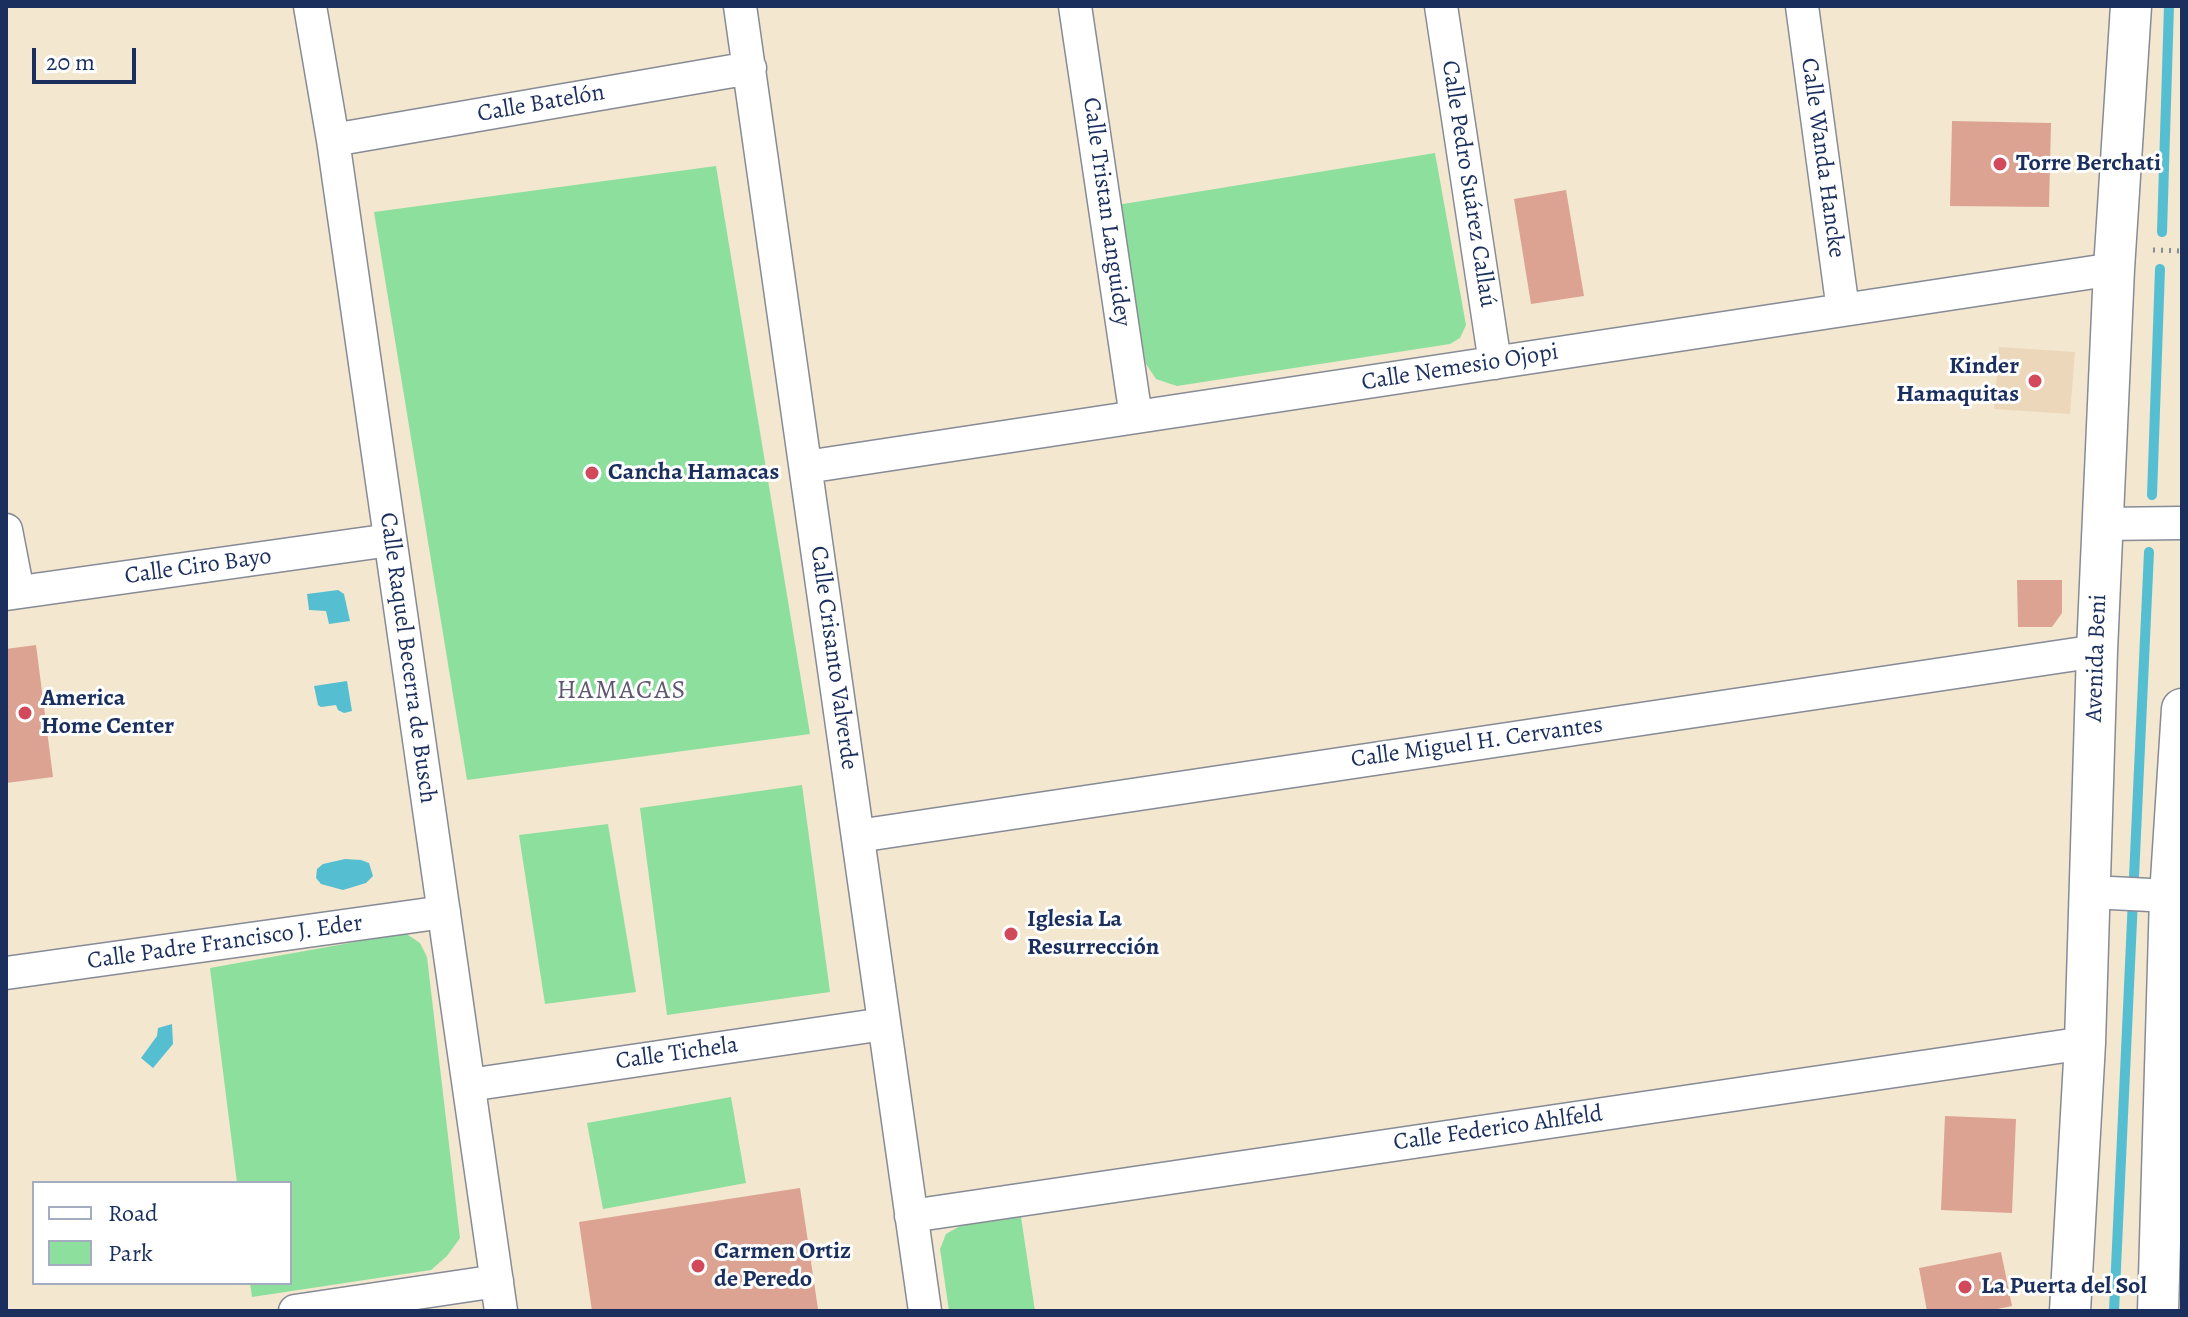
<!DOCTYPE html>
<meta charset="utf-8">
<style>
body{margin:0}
#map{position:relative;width:2188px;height:1317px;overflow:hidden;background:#f3e7cf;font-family:Alegreya,serif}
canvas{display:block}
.frame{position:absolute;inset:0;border:8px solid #1b2f5e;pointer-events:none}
.legend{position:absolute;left:32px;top:1181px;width:260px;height:104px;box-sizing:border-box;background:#fff;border:2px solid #a4acbf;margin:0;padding:10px 14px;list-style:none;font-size:24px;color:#1b2f5e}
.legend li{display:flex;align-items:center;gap:16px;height:40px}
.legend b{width:40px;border:2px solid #a4acbf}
.scale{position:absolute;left:32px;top:48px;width:104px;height:36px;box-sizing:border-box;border:4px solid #1b2f5e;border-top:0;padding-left:10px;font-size:24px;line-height:28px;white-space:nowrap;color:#1b2f5e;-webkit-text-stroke:6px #fff;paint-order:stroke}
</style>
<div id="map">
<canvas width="2188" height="1317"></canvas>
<div class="frame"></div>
<ul class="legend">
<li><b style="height:10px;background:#fff"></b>Road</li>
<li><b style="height:22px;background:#8ddf9e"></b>Park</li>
</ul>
<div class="scale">20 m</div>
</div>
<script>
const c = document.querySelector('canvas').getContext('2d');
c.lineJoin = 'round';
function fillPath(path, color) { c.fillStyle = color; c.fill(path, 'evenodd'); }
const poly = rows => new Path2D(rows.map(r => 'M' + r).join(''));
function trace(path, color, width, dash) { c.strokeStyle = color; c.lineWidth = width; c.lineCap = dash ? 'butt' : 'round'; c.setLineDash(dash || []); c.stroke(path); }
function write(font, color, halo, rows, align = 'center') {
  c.font = font + ' Alegreya,serif'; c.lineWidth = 6; c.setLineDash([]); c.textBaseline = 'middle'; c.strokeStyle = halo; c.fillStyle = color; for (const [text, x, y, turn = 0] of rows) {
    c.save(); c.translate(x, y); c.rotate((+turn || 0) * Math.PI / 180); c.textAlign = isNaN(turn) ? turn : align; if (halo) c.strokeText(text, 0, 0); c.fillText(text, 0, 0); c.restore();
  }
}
fillPath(poly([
 [1999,347,2075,352,2070,414,1994,409]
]), '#edd7bb');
fillPath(poly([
 [1435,153,1466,325,1460,338,1450,344,1177,386,1156,379,1146,364,1117,205],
 [716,166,810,734,467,780,374,212],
 [802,785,830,992,667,1015,640,808],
 [608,824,636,992,545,1004,519,835],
 [405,933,420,943,427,957,460,1238,447,1256,431,1270,252,1297,250,1283,290,1283,290,1183,237,1183,210,968],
 [731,1097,746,1183,603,1209,587,1123],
 [1021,1217,1035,1311,949,1311,940,1249,946,1234,960,1226]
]), '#8ddf9e');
fillPath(poly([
 [338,590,344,594,350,621,329,624,326,611,309,610,307,594],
 [347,681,352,711,344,713,338,710,336,705,321,707,318,705,314,686],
 [345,859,361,860,369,863,373,876,366,883,343,890,321,884,316,878,317,869,323,864],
 [172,1024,173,1044,153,1068,141,1058,157,1036,158,1028]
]), '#55bfd1');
trace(poly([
 [2162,232,2169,6],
 [2152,495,2160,269],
 [2114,1311,2149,552]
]), '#55bfd1', 10);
fillPath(poly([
 [1952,121,2051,123,2049,207,1950,206],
 [1566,190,1584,296,1531,304,1514,199],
 [2017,580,2062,580,2062,613,2052,627,2018,627],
 [36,645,53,777,6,783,6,649],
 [1945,1116,2016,1119,2012,1213,1941,1210],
 [800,1188,818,1309,592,1311,579,1222],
 [2001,1252,2012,1306,1988,1311,1927,1311,1919,1268]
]), '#dca392');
const minor = poly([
 [310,6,333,140,501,1311],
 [740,6,925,1311],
 [1075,6,1136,417],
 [1441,6,1495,363],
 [1802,6,1843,310],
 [333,140,750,68],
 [806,467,2114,269],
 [2103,524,2182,523],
 [6,530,18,592],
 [6,594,390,540],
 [858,836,2097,651],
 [2091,892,2170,896,2182,893],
 [6,973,444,912],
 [469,1085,884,1024],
 [911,1216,2085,1043],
 [295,1311,497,1281]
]);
const tertiary = poly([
 [2070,1311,2085,1043,2097,651,2114,269,2131,6],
 [2158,1311,2170,896,2182,709]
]);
trace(minor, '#878b96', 35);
trace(tertiary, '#878b96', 43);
trace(poly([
 [2153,250,2182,251]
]), '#878b96', 5, [2, 6]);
trace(minor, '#fff', 32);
trace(tertiary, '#fff', 40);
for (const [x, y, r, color] of [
 [2000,164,8,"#d1495b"],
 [2035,381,8,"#d1495b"],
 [592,473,8,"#d1495b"],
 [25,713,8,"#d1495b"],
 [1011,934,8,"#d1495b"],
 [698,1266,8,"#d1495b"],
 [1965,1287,8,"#d1495b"]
]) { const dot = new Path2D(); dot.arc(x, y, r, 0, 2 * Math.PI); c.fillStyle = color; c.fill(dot); trace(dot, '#fff', 3); }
write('24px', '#1b2f5e', '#fff', [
 ["Calle Batelón",541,104,-10],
 ["Calle Wanda Hancke",1822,158,82],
 ["Calle Pedro Suárez Callaú",1468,184,81],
 ["Calle Tristan Languidey",1106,212,82],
 ["Calle Nemesio Ojopi",1460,368,-9],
 ["Calle Ciro Bayo",198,567,-8],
 ["Calle Raquel Becerra de Busch",407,658,82],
 ["Calle Crisanto Valverde",833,658,82],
 ["Avenida Beni",2097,658,-88],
 ["Calle Miguel H. Cervantes",1477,743,-8],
 ["Calle Padre Francisco J. Eder",225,943,-8],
 ["Calle Tichela",677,1054,-8],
 ["Calle Federico Ahlfeld",1498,1129,-8]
]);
write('bold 24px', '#1b2f5e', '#fff', [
 ["Torre Berchati",2016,164],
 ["Kinder",2019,367,"right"],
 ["Hamaquitas",2019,395,"right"],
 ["Cancha Hamacas",608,473],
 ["America",41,699],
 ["Home Center",41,727],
 ["Iglesia La",1027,920],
 ["Resurrección",1027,948],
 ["Carmen Ortiz",714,1252],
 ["de Peredo",714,1280],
 ["La Puerta del Sol",1981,1287]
], 'left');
c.letterSpacing = '2px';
write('26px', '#5f5870', '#fff', [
 ["HAMACAS",622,692]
]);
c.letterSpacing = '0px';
</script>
